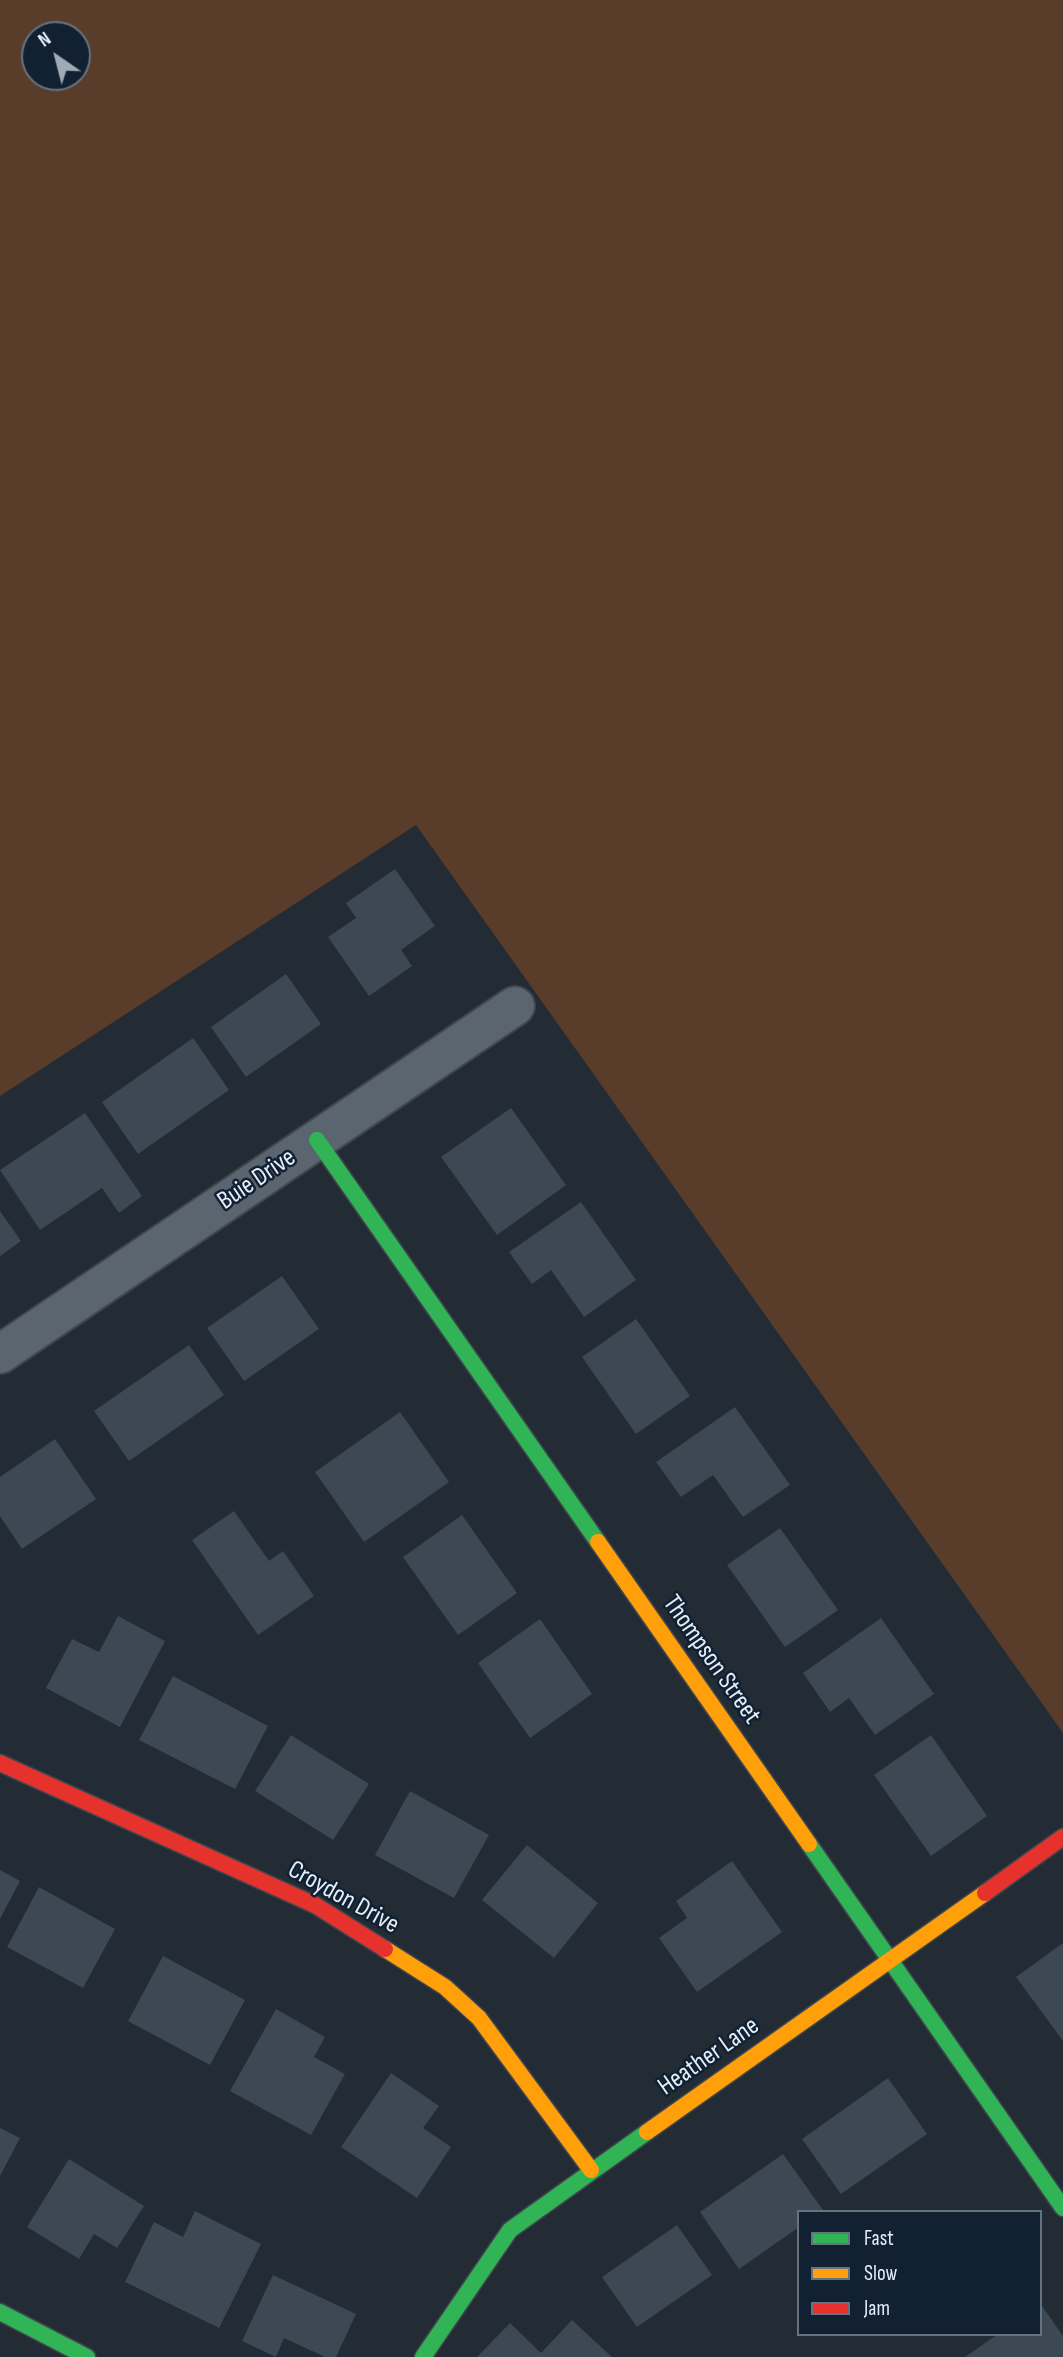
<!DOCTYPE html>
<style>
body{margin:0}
#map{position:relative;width:1063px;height:2357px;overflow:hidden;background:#232b34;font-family:"Sofia Sans Condensed",sans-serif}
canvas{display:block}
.legend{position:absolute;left:797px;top:2210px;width:245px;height:126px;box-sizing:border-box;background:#112131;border:2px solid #657381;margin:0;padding:9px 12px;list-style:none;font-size:21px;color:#e4effa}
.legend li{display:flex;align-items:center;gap:14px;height:35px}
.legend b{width:35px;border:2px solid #657381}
.north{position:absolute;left:21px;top:21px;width:70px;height:70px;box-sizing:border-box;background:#112131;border:2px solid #657381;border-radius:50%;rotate:325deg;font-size:19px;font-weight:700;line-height:28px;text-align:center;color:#e4effa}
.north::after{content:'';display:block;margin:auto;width:24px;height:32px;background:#a0aab5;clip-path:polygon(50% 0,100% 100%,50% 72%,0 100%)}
</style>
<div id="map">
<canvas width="1063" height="2357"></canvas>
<ul class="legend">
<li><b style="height:9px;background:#30b455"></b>Fast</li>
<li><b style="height:9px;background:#ff9f0a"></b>Slow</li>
<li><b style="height:9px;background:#e5322d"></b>Jam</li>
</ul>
<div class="north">N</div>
</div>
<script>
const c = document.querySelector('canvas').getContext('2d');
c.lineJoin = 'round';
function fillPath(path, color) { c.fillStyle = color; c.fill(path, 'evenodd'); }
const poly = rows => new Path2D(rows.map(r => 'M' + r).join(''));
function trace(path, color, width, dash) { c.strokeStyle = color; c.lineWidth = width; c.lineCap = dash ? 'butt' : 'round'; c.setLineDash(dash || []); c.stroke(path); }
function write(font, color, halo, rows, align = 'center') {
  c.font = font + ' "Sofia Sans Condensed",sans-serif'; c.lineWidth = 5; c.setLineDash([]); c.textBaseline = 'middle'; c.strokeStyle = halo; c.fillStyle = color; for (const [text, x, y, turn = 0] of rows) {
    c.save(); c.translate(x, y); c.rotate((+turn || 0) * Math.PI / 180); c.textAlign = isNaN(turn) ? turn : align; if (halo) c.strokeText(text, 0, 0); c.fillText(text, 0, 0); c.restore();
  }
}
fillPath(poly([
 [0,0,1063,0,1063,1733,416,825,0,1096],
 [77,35,77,77,35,77,35,35]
]), '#593c2a');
fillPath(poly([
 [395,869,435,926,401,950,412,966,369,996,328,937,356,918,346,903],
 [286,974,321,1024,246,1077,211,1027],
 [193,1038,229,1090,138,1154,102,1102],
 [511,1108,566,1185,497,1235,441,1157],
 [85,1113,142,1196,119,1213,102,1188,40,1230,0,1170],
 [581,1202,636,1280,584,1317,551,1270,532,1284,509,1252],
 [0,1211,21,1241,0,1256],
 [282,1276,319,1329,244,1381,207,1328],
 [636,1319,690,1396,636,1434,582,1357],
 [189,1345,224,1395,129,1461,94,1411],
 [735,1407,790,1485,743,1517,713,1475,681,1497,656,1462],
 [400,1412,449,1482,364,1542,315,1472],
 [55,1439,96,1499,22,1549,0,1516,0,1477],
 [234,1511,269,1561,283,1551,314,1596,258,1635,192,1540],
 [462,1515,517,1593,458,1635,403,1557],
 [780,1528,838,1610,785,1647,727,1565],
 [118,1616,165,1641,120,1727,46,1688,72,1639,99,1652],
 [881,1618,934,1694,875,1735,849,1698,830,1712,803,1673],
 [540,1619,592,1694,530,1738,478,1663],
 [173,1676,268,1726,235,1789,139,1740],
 [291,1735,369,1784,333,1840,255,1791],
 [931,1735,987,1816,931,1856,874,1775],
 [410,1791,489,1835,454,1898,375,1855],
 [527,1845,598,1903,554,1958,482,1900],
 [732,1861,782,1932,697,1992,659,1938,687,1918,676,1901],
 [0,1870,20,1881,0,1919],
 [39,1887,115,1929,83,1988,7,1947],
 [1063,1943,1063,2041,1016,1977],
 [163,1956,245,2000,210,2065,128,2021],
 [276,2009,325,2037,314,2057,345,2074,311,2135,230,2091],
 [391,2073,439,2106,423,2128,451,2147,417,2198,341,2147],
 [888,2078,927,2134,841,2194,802,2139],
 [0,2128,20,2138,0,2176],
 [783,2154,823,2210,799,2212,799,2227,739,2269,700,2212],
 [69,2159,144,2206,117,2248,94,2234,79,2259,27,2227],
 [195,2211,261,2244,219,2328,125,2282,154,2222,183,2237],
 [677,2225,712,2275,637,2327,602,2277],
 [273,2275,356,2314,336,2357,325,2357,284,2338,276,2357,242,2341],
 [1040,2303,1063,2336,1063,2357,965,2357,998,2334,1040,2334],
 [572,2320,612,2357,477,2357,510,2323,541,2353]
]), '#3c4854');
const street = poly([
 [0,1354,515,1006]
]);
const fast = poly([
 [317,1140,598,1542],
 [809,1844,1063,2208],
 [0,2312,87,2357],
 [423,2357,510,2230,647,2132]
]);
const slow = poly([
 [598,1542,809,1844],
 [385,1949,445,1987,479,2018,591,2170],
 [647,2132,985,1893]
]);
const jam = poly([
 [0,1763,315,1905,385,1949],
 [985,1893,1063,1837]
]);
trace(street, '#40464e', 42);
trace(fast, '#40464e', 19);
trace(slow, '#40464e', 19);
trace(jam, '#40464e', 19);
trace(street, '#5a6570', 38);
trace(fast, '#30b455', 16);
trace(slow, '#ff9f0a', 16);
trace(jam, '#e5322d', 16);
write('26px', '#e4effa', '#112131', [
 ["Buie Drive",257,1180,-34],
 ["Thompson Street",711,1660,55],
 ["Croydon Drive",343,1898,29],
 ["Heather Lane",709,2057,-35]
]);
</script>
